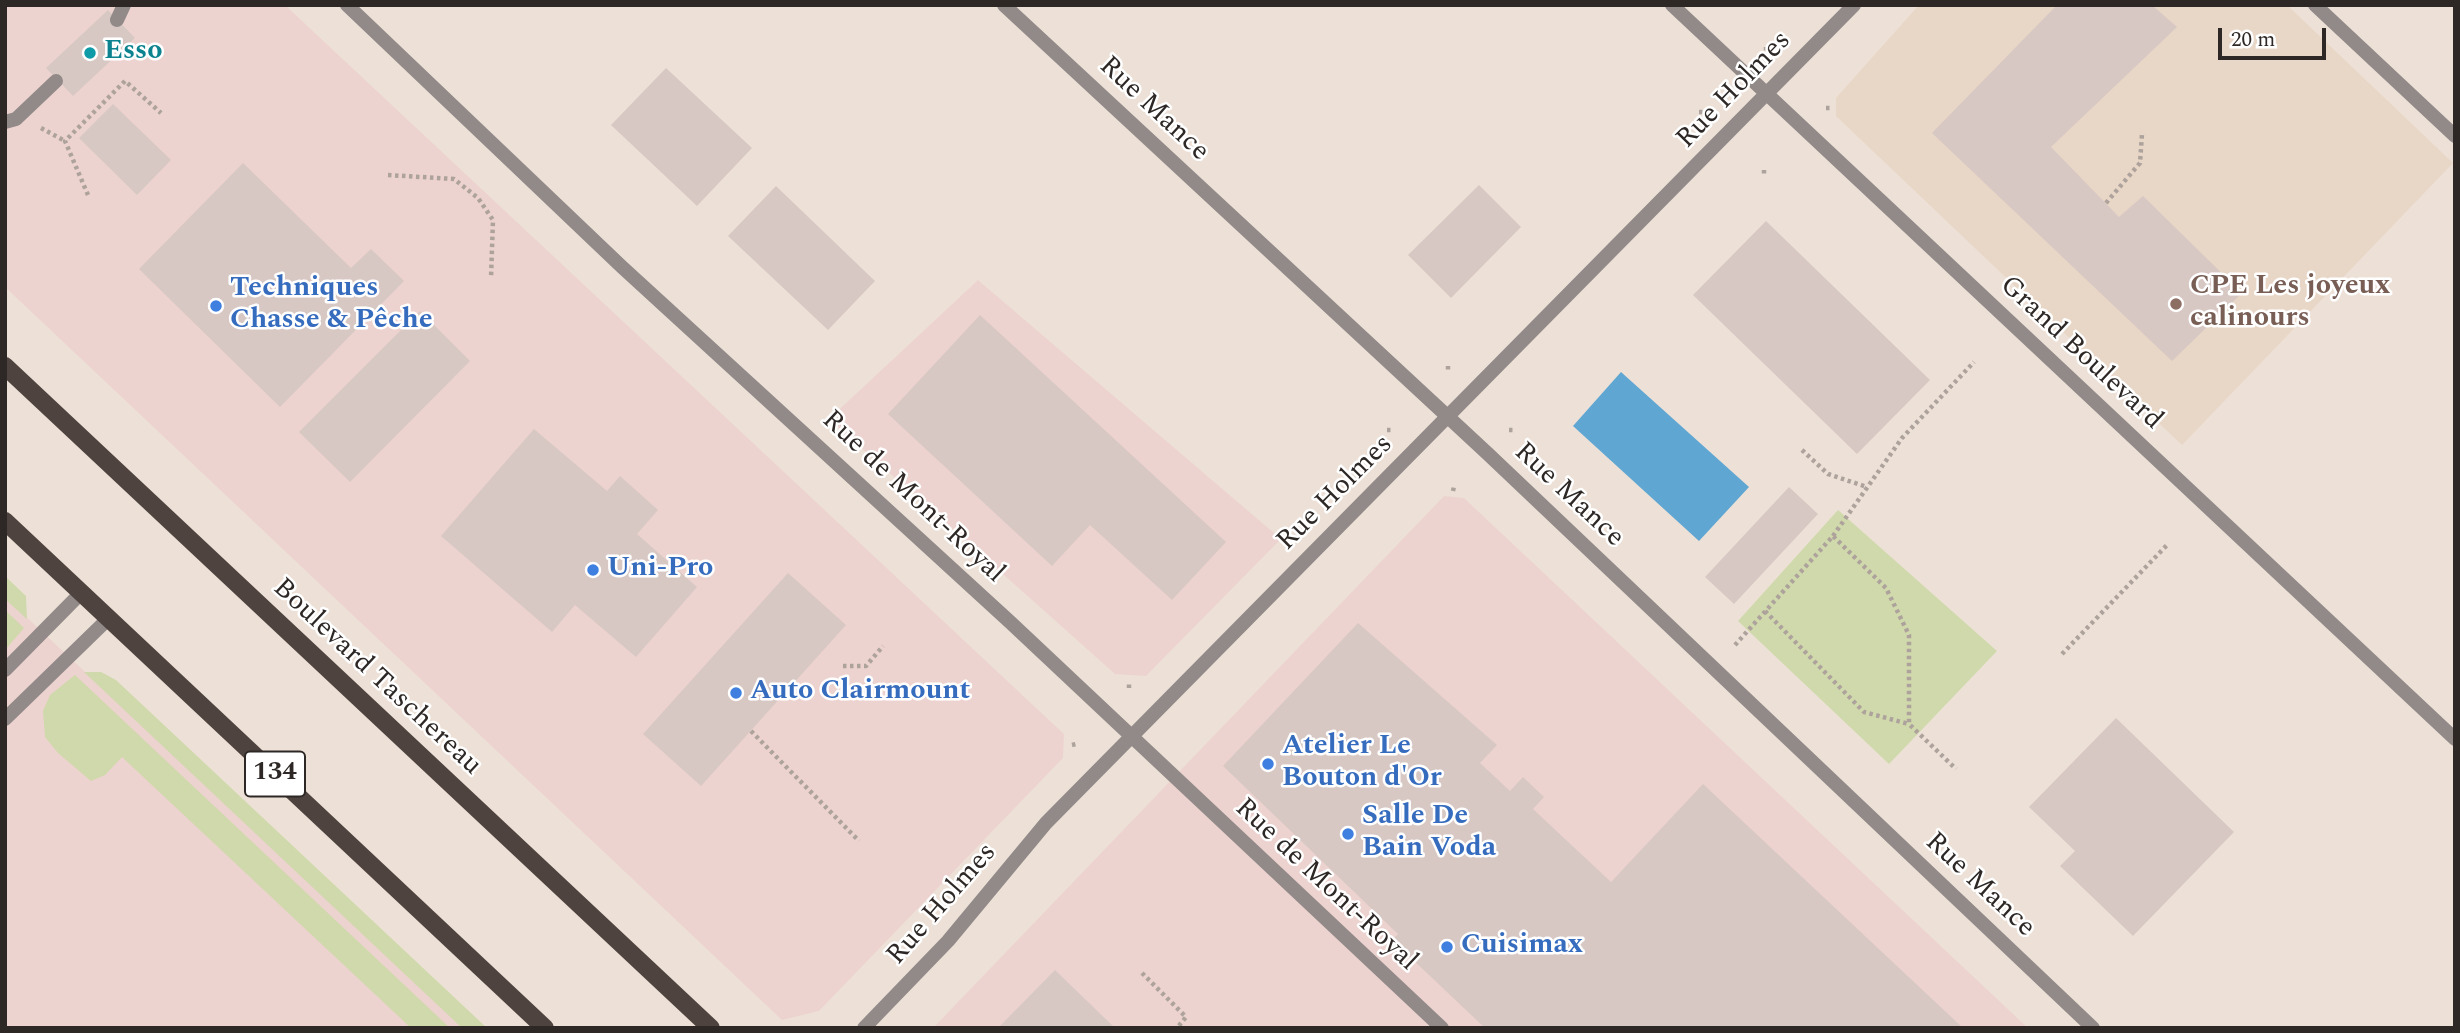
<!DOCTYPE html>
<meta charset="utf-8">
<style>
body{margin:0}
#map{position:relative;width:2460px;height:1033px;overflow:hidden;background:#ede1d7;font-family:Spectral,serif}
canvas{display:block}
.frame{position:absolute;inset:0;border:7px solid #2d2825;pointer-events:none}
.scale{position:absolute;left:2218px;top:28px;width:108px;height:32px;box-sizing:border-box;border:4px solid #2d2825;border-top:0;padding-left:9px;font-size:21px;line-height:24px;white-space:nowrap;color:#2d2825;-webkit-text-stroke:5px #fff;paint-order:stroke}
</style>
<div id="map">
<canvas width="2460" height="1033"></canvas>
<div class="frame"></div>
<div class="scale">20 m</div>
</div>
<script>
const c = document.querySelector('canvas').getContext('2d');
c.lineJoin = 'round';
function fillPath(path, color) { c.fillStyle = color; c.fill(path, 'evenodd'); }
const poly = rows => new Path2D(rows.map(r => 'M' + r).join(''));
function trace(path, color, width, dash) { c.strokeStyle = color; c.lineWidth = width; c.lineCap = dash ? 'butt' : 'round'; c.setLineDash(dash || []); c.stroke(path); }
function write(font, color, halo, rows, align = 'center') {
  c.font = font + ' Spectral,serif'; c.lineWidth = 5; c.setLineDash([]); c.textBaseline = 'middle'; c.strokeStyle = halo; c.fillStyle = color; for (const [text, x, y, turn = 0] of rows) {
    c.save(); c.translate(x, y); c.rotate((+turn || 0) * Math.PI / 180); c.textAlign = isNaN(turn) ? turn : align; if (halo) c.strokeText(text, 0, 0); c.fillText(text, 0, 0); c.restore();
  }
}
fillPath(poly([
 [5,5,285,5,1064,734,1063,758,819,1011,782,1020,5,287],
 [978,280,1281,539,1146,676,1115,674,829,419],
 [1444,496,1464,498,2028,1028,933,1028],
 [5,597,466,1028,5,1028]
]), '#edd3cf');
fillPath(poly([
 [1919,5,2287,5,2453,163,2182,445,1836,116,1836,98]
]), '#e8d6c6');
fillPath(poly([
 [1838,510,1997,651,1889,764,1738,621],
 [5,576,26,596,27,619,5,599],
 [5,610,24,628,5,650],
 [84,672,101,672,116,680,487,1028,462,1028],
 [75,675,450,1028,411,1028,122,757,105,775,91,781,58,753,45,737,43,711,50,695]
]), '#d0d9ab');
fillPath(poly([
 [1621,372,1749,487,1699,541,1573,426]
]), '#5fa6d2');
fillPath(poly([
 [2057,5,2152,5,2177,27,2051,147,2119,217,2143,196,2242,293,2172,361,1932,133],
 [108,10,135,38,73,96,46,68],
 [666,68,752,148,697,206,611,125],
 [113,104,171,160,137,195,79,138],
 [243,163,351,268,371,249,404,281,280,407,139,269],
 [1479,185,1521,227,1451,298,1408,255],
 [776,186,875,281,828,330,728,236],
 [1766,221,1930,380,1857,454,1693,295],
 [420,311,470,361,350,482,299,432],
 [980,315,1226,542,1172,600,1090,525,1052,566,888,414],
 [534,429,607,491,620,476,658,510,637,534,697,587,636,657,575,605,552,632,441,536],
 [1789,487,1818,514,1734,604,1705,577],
 [788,573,846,625,701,786,643,734],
 [1358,623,1497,745,1480,763,1510,791,1523,777,1544,797,1533,809,1611,882,1703,784,1963,1028,1485,1028,1392,940,1398,934,1223,766],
 [2116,718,2234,832,2133,936,2060,866,2075,851,2029,807],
 [1055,970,1115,1028,998,1028]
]), '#d8c8c4');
trace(poly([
 [1766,47,1766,51],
 [1826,108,1830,108],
 [1699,112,1703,112],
 [41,128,65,141],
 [1764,170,1764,175],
 [388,175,454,179,478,198,493,220,491,278],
 [88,195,65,141,125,81,161,113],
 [2106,203,2140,163,2142,134],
 [1448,366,1448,370],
 [1387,430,1392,430],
 [1509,430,1513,430],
 [1802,450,1828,474,1867,487],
 [1453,491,1454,486],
 [1833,536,1902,438,1974,362],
 [1765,611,1864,712,1909,724],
 [1735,645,1833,536,1886,588,1909,635,1909,724,1956,769],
 [2062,654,2168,544],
 [843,666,866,666,883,646],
 [1129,688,1129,684],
 [751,731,859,841],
 [1072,745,1076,744],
 [1142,973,1186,1017,1177,1028]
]), '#ada39c', 4.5, [3.5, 3.5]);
trace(poly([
 [117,20,124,5],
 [5,122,16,119,56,81],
 [5,670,81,593],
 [5,719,109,618]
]), '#918a88', 14);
trace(poly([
 [347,5,622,267,1010,622,1442,1028],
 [1004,5,1487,453,2093,1028],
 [1672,5,2455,739],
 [2315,5,2455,136],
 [864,1028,948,941,1046,823,1854,5]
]), '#918a88', 14);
trace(poly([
 [5,366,711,1028],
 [5,521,545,1028]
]), '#4e433f', 18);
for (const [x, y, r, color] of [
 [90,53,7,"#0f9aa8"],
 [2176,304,7,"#8d6e63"],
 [216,306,7,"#3f7fe0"],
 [593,570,7,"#3f7fe0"],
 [736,693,7,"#3f7fe0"],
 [1268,764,7,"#3f7fe0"],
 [1348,834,7,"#3f7fe0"],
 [1447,947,7,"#3f7fe0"]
]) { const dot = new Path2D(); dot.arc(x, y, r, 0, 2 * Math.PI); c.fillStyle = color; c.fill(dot); trace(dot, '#fff', 2.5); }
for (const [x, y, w] of [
 [275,774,60]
]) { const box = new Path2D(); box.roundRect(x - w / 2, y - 22.5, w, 45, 5); c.fillStyle = '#fff'; c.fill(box); trace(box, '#2d2825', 2); }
write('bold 26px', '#2d2825', null, [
 ["134",275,774]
]);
write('bold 28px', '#0d838f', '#fff', [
 ["Esso",104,53]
], 'left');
write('28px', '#2d2825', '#fff', [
 ["Rue Holmes",1735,91,-46],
 ["Rue Mance",1153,110,43],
 ["Grand Boulevard",2080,354,43],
 ["Rue Holmes",1336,494,-45],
 ["Rue Mance",1568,496,43],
 ["Rue de Mont-Royal",912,498,43],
 ["Boulevard Taschereau",376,678,43],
 ["Rue de Mont-Royal",1325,886,43],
 ["Rue Mance",1979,886,43],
 ["Rue Holmes",943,905,-49]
]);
write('bold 28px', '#785e54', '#fff', [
 ["CPE Les joyeux",2190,288],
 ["calinours",2190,320]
], 'left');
write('bold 28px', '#366cbe', '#fff', [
 ["Techniques",230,290],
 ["Chasse & Pêche",230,322],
 ["Uni-Pro",607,570],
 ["Auto Clairmount",750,693],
 ["Atelier Le",1282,748],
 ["Bouton d'Or",1282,780],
 ["Salle De",1362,818],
 ["Bain Voda",1362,850],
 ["Cuisimax",1461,947]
], 'left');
</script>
